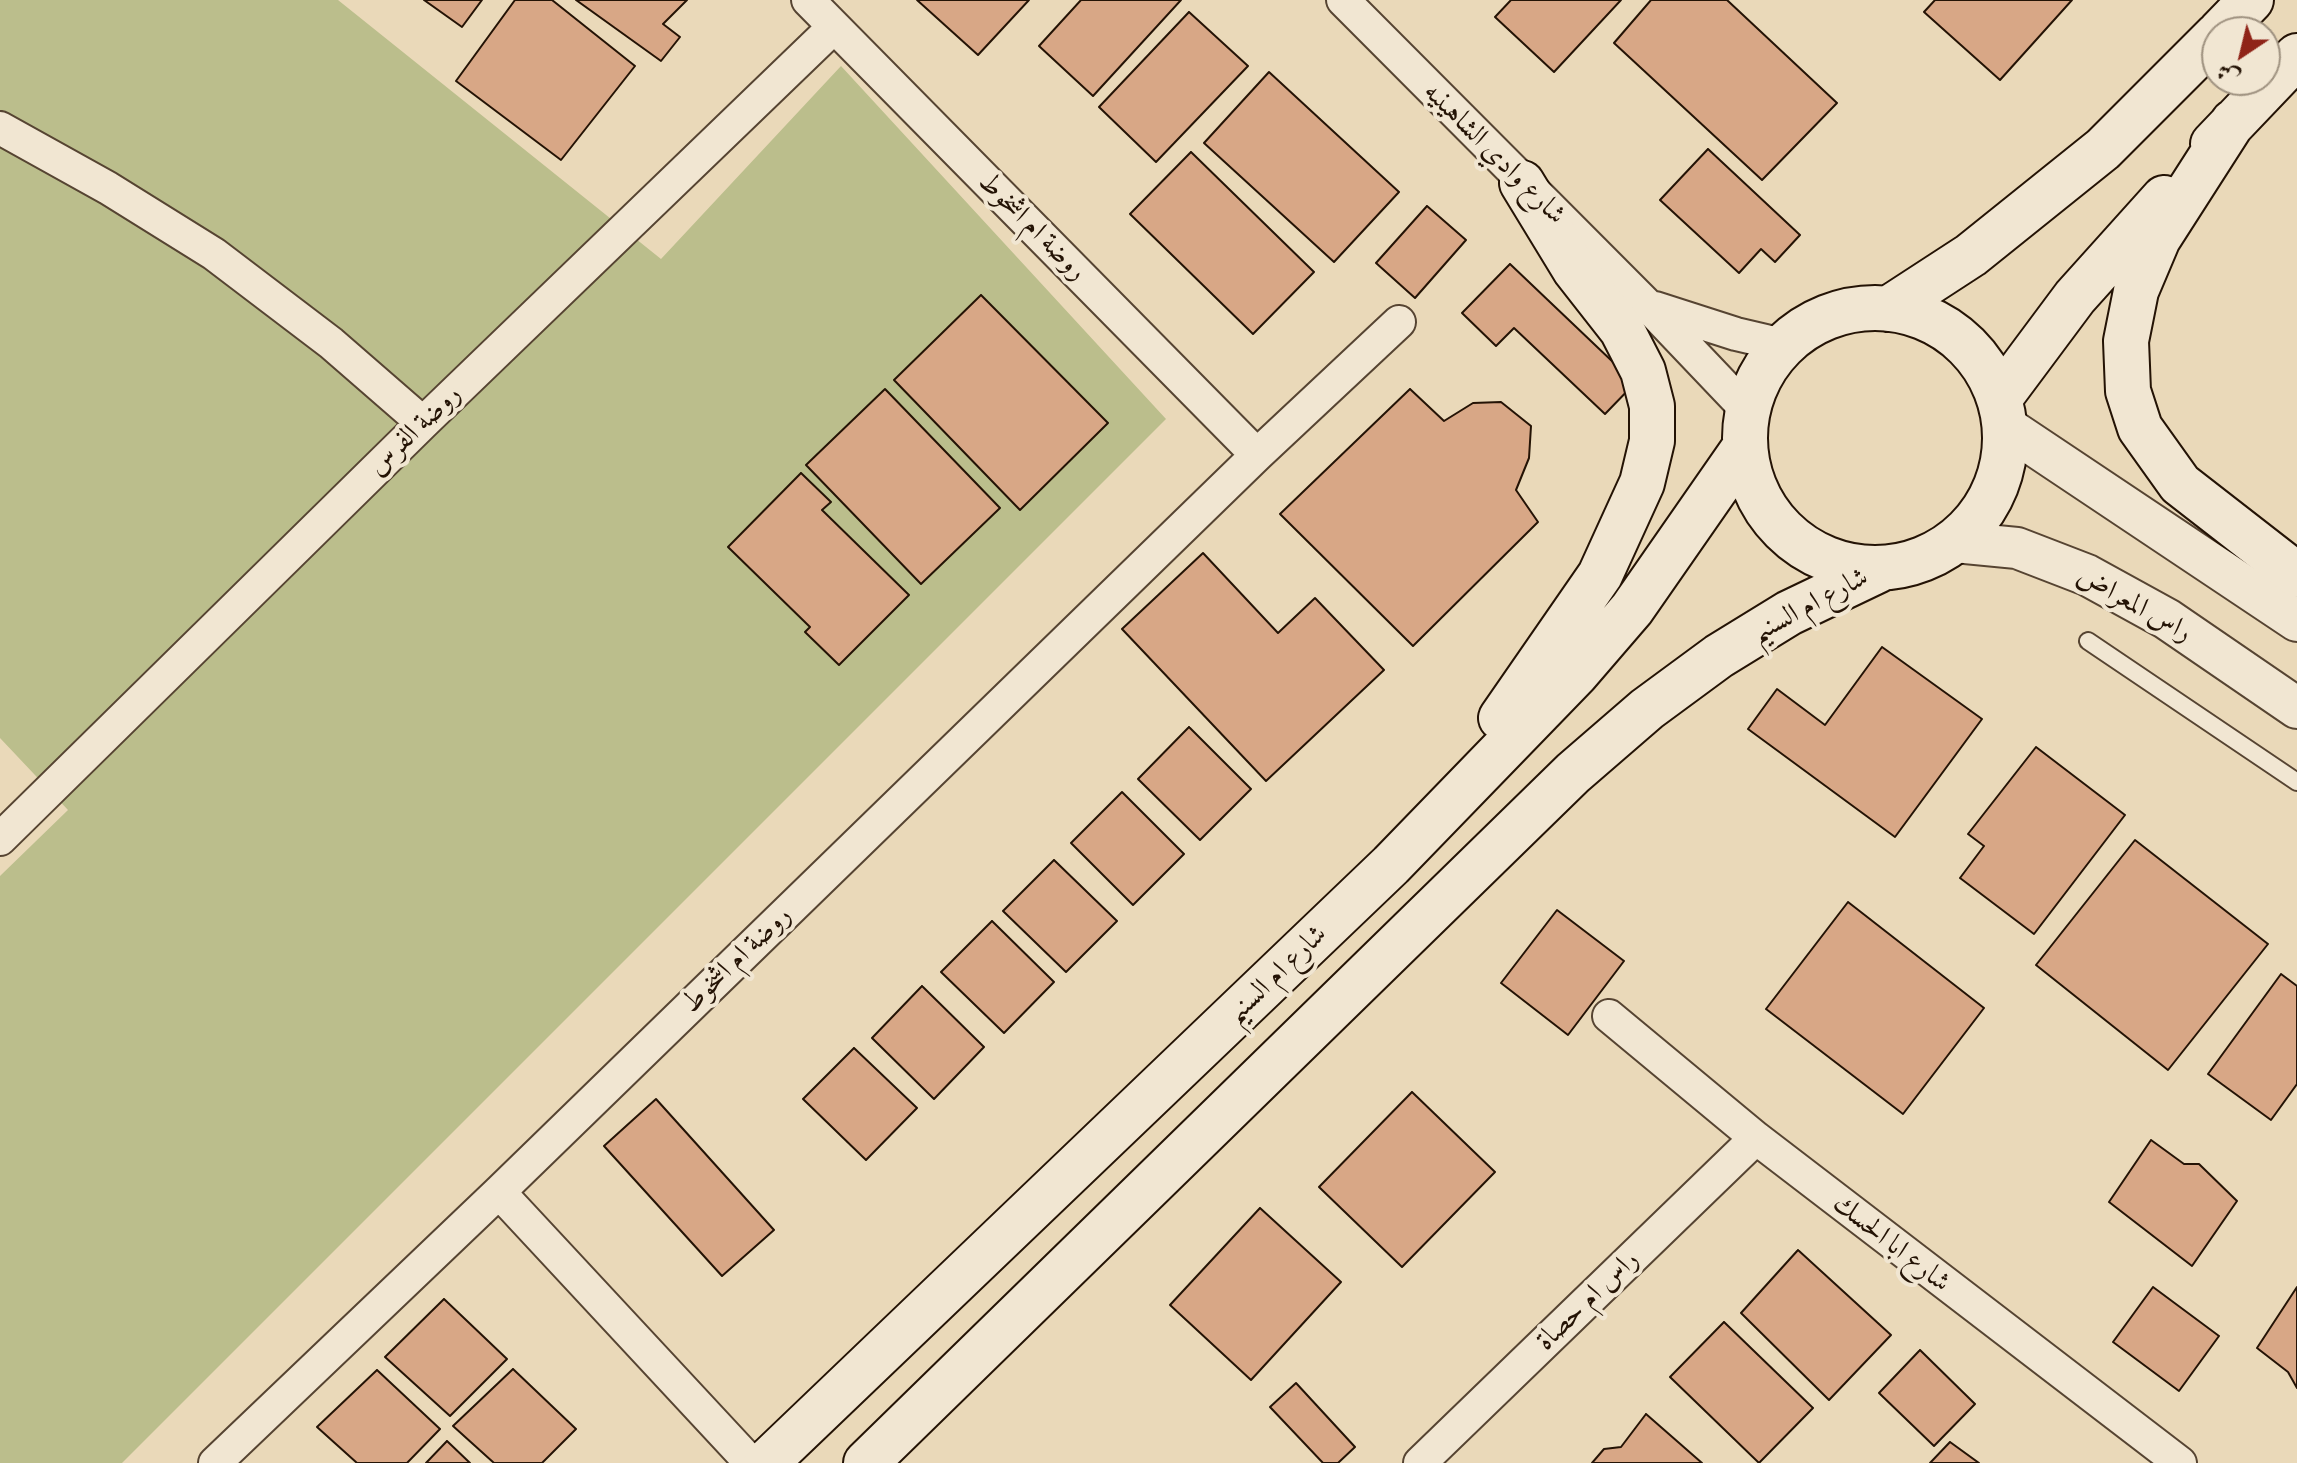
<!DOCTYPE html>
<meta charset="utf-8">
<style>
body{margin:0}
#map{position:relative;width:2297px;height:1463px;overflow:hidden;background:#ead9b9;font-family:Alegreya,Amiri,serif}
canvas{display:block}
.north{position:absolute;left:2201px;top:16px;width:80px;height:80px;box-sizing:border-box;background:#f1e6d2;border:2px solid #9f9280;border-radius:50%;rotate:215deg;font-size:22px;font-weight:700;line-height:32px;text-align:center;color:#241305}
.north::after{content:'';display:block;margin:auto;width:28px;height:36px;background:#8f2418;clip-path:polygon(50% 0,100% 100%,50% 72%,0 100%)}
</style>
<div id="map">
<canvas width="2297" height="1463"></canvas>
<div class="north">ش</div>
</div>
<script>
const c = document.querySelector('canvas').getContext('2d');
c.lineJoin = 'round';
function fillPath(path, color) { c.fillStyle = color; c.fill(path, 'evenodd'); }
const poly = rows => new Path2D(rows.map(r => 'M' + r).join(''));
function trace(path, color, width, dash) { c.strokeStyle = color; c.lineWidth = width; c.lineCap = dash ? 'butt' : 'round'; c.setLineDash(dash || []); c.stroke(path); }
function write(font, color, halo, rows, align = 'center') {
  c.font = font + ' Alegreya,Amiri,serif'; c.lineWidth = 8; c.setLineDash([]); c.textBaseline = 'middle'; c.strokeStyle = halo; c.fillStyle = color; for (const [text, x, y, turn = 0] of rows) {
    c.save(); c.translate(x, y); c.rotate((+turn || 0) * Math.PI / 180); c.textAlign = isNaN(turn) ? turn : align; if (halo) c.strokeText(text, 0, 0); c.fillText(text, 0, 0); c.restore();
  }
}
fillPath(poly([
 [0,0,338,0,661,259,841,66,1166,419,122,1463,0,1463,0,876,68,810,0,738]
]), '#bbbe8c');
const building = poly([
 [424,0,482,0,462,27,424,0],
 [515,0,552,0,635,66,561,160,456,81,515,0],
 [576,0,687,0,663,24,680,37,661,61,576,0],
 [917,0,1029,0,978,55,917,0],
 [1081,0,1181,0,1093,96,1039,46,1081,0],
 [1511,0,1621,0,1554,72,1495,17,1511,0],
 [1651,0,1727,0,1837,103,1762,180,1614,43,1651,0],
 [1935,0,2072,0,2000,80,1924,12,1935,0],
 [1189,12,1248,66,1156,162,1099,107,1189,12],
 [1269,72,1399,192,1334,262,1204,143,1269,72],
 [1708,149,1800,235,1775,262,1761,249,1739,273,1660,200,1708,149],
 [1191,152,1314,272,1253,334,1130,214,1191,152],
 [1427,206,1466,240,1415,298,1376,263,1427,206],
 [1510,264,1635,383,1605,414,1514,328,1496,346,1462,313,1510,264],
 [981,295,1108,423,1020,510,894,380,981,295],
 [885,389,1000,508,921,584,806,465,885,389],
 [1410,389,1444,421,1473,403,1501,402,1531,426,1529,458,1516,490,1538,522,1413,646,1280,514,1410,389],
 [801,473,831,502,822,510,909,595,839,665,805,632,810,627,728,547,801,473],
 [1203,553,1278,633,1315,598,1384,670,1266,781,1122,629,1203,553],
 [1882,647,1982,719,1895,837,1748,729,1777,689,1825,725,1882,647],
 [1189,727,1251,789,1200,840,1138,779,1189,727],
 [2036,747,2125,815,2034,934,1960,878,1984,846,1968,834,2036,747],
 [1122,792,1184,854,1133,905,1071,843,1122,792],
 [2135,840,2268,944,2168,1070,2036,965,2135,840],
 [1054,860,1117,921,1066,972,1003,911,1054,860],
 [1848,902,1984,1008,1903,1114,1766,1009,1848,902],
 [1557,910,1624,961,1568,1035,1501,983,1557,910],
 [992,921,1054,982,1004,1033,941,972,992,921],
 [2281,974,2297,986,2297,1084,2271,1120,2208,1074,2281,974],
 [922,986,984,1047,934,1099,872,1038,922,986],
 [854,1048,917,1108,866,1160,803,1099,854,1048],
 [1412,1092,1495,1172,1402,1267,1319,1187,1412,1092],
 [656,1099,774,1230,722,1276,604,1146,656,1099],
 [2151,1140,2184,1164,2199,1164,2237,1201,2192,1266,2109,1202,2151,1140],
 [1260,1208,1341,1282,1251,1380,1170,1305,1260,1208],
 [1798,1250,1891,1335,1829,1400,1741,1313,1798,1250],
 [2153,1287,2219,1336,2179,1391,2113,1342,2153,1287],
 [2297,1287,2297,1388,2288,1372,2257,1348,2297,1287],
 [444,1299,507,1359,450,1416,385,1357,444,1299],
 [1724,1322,1813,1408,1759,1463,1670,1377,1724,1322],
 [1920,1350,1975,1404,1934,1446,1879,1393,1920,1350],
 [513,1369,576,1429,542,1463,494,1463,453,1426,513,1369],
 [377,1370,440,1429,407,1463,357,1463,317,1427,377,1370],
 [1296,1383,1355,1447,1338,1463,1323,1463,1270,1407,1296,1383],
 [1646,1414,1702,1463,1592,1463,1604,1449,1621,1447,1646,1414],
 [447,1441,470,1463,426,1463,447,1441],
 [1950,1442,1979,1463,1930,1463,1950,1442]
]);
fillPath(building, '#d8a786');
trace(building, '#241305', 2);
const service = poly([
 [2088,641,2297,782]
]);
const minor = poly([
 [808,0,1257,455],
 [1343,0,1648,306,1747,410],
 [0,128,108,188,214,254,331,343,423,423],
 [1655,308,1736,334,1783,345],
 [0,839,423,423,834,27],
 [1609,1016,1756,1138,2180,1463],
 [499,1192,751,1463],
 [215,1463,499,1192,1257,455,1399,322],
 [1420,1463,1756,1138]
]);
const tertiary = poly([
 [2005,426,2297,621],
 [1955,542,2017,548,2087,575,2167,619,2297,708]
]);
const secondary = poly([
 [2220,32,2251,0],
 [2233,122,2158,239,2136,291,2126,341,2128,391,2140,428,2180,484,2297,575],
 [2213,144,2297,56],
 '1745 438a130 130 0 1 1 260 0a130 130 0 1 1-260 0Z',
 [1888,309,1971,255,2103,149,2217,35],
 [1999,399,2075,297,2164,198],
 [1501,718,1600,575,1642,483,1652,441,1652,406,1643,371,1622,330,1575,270,1522,183],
 [766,1463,1391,865,1576,674,1632,609,1744,448],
 [866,1463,1573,773,1647,709,1719,656,1789,613,1881,569]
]);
trace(service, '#564432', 20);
trace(minor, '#564432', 36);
trace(tertiary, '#564432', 44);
trace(secondary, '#241305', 48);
trace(service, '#f1e6d2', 16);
trace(minor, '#f1e6d2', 32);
trace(tertiary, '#f1e6d2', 40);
trace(secondary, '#f1e6d2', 44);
write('28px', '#241305', '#f1e6d2', [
 ["شارع وادي الشاهينيه",1494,154,45],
 ["روضة ام اشخوط",1032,227,45],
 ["روضة الفرس",415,431,-44],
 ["راس المعراض",2134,605,29],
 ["شارع ام السنيم",1810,606,-28],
 ["روضة ام اشخوط",737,960,-44],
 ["شارع ام السنيم",1277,975,-44],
 ["شارع ابا الحسك",1891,1244,38],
 ["راس ام حصاة",1588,1301,-44]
]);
</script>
